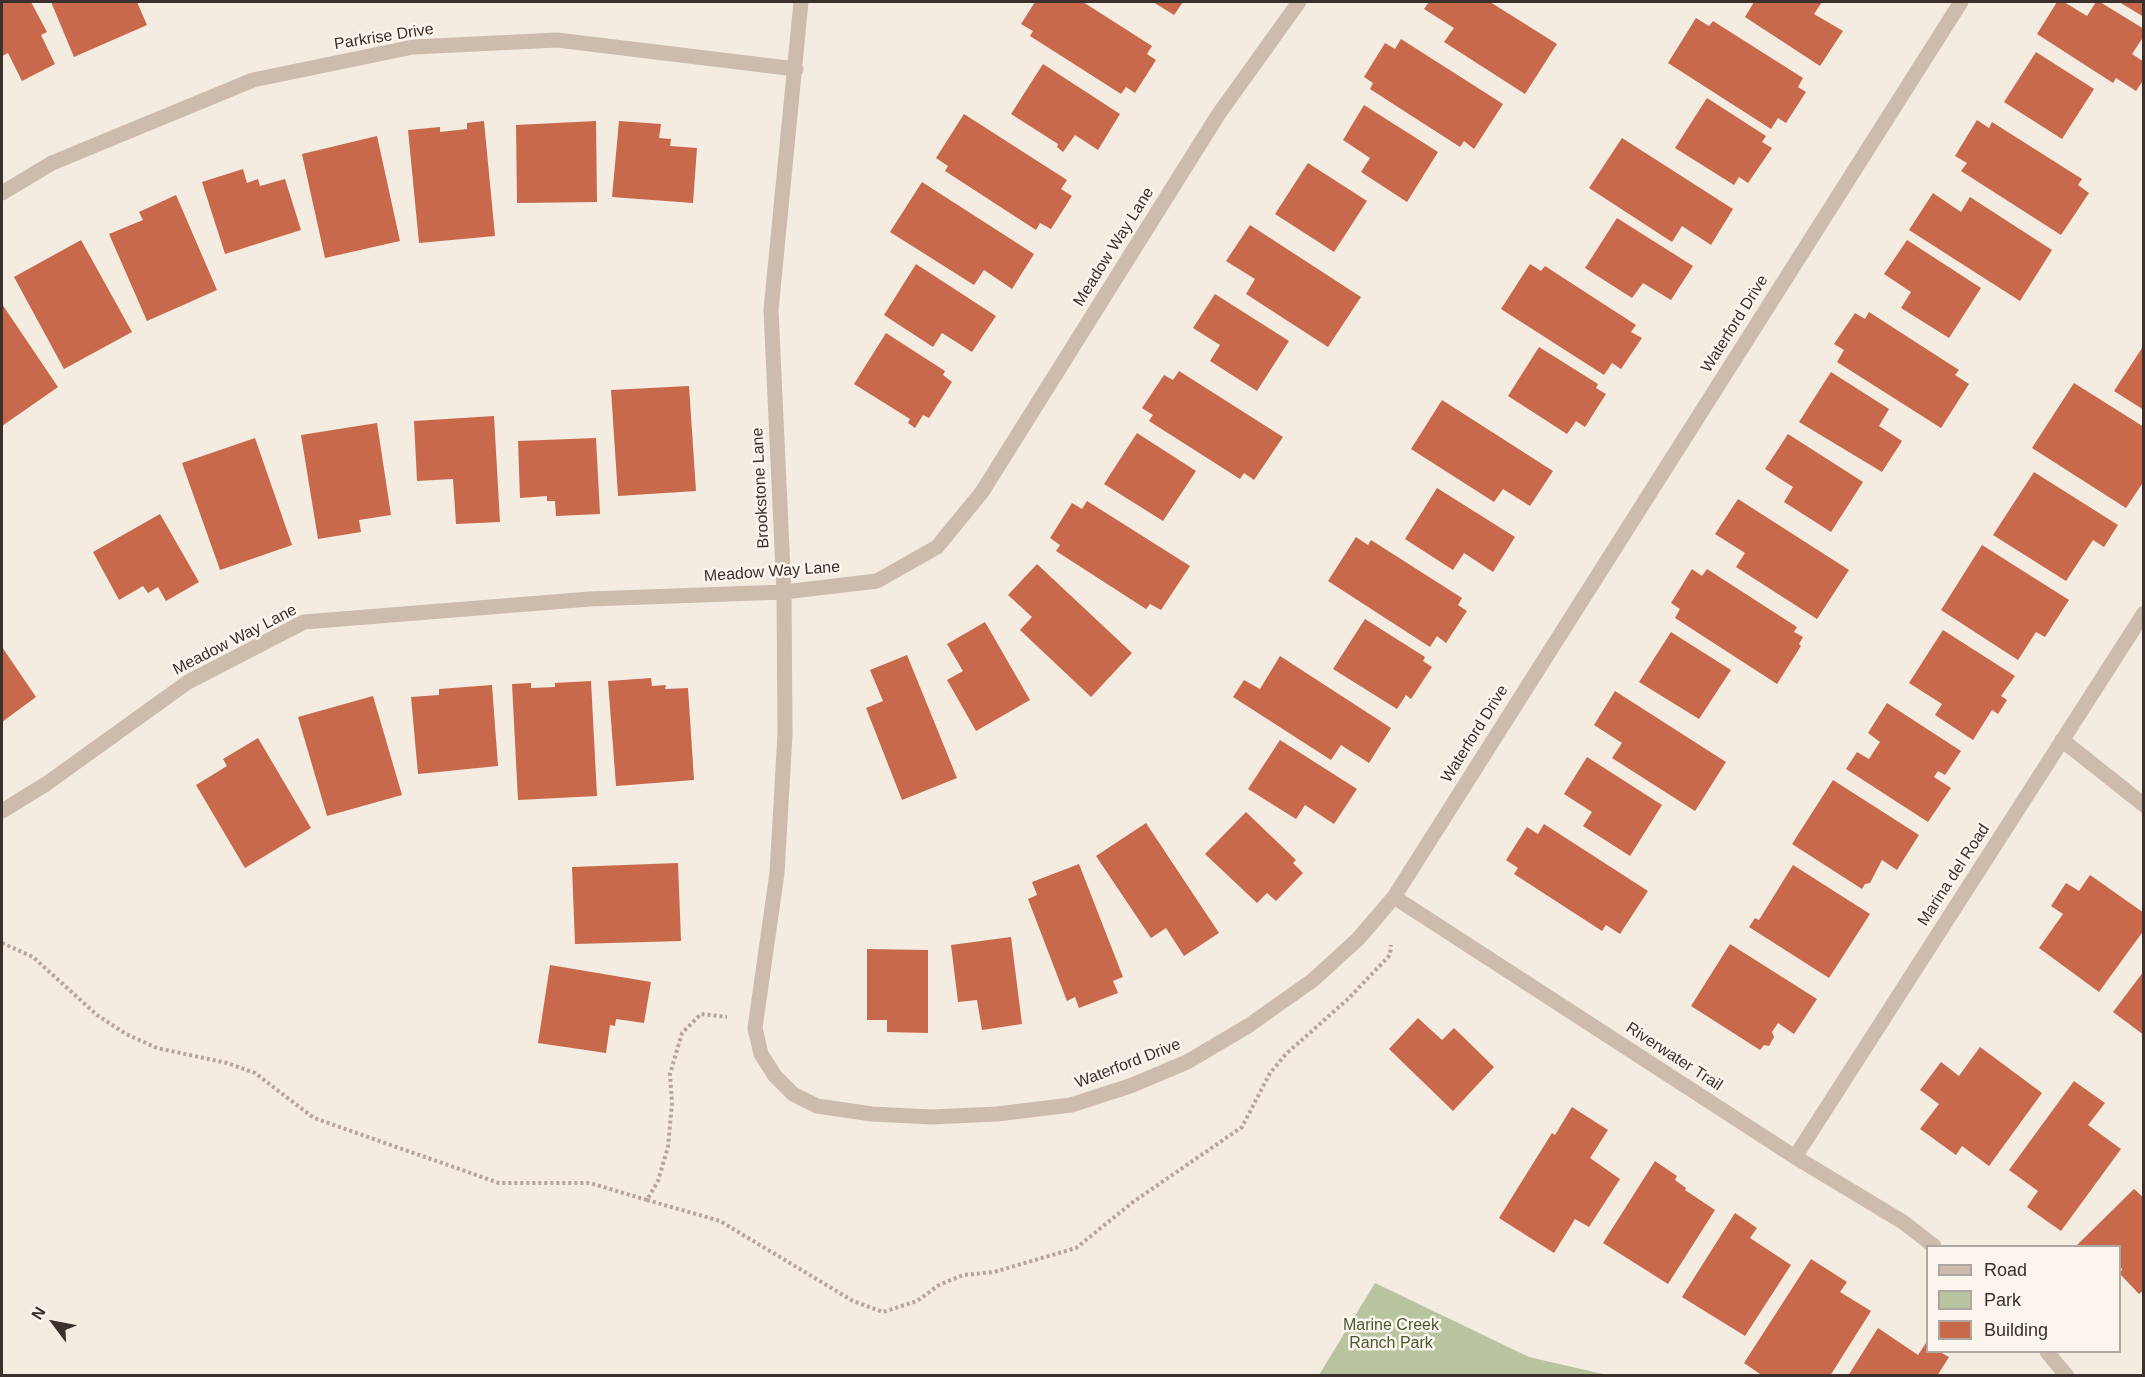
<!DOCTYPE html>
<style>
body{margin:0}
#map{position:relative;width:2145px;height:1377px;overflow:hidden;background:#f4ebe1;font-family:Helvetica,sans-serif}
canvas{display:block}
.frame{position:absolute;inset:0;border:3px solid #3b302b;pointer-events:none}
.legend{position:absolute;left:1926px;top:1245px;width:195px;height:108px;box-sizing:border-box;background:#fbf5ee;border:2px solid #aea6a0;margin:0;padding:8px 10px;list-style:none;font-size:18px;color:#3b302b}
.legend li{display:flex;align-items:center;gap:12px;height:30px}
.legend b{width:30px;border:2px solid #aea6a0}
.north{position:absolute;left:24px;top:1293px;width:60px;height:60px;-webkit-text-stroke:4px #fbf5ee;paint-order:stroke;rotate:302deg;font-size:16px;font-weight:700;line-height:24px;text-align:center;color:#3b302b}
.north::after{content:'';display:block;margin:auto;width:21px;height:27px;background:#3b302b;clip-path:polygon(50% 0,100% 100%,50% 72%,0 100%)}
</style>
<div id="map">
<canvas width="2145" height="1377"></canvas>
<div class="frame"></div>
<ul class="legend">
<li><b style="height:8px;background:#cdbbac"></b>Road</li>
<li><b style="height:16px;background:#b8c4a0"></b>Park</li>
<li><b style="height:16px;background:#c8694b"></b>Building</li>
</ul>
<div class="north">N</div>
</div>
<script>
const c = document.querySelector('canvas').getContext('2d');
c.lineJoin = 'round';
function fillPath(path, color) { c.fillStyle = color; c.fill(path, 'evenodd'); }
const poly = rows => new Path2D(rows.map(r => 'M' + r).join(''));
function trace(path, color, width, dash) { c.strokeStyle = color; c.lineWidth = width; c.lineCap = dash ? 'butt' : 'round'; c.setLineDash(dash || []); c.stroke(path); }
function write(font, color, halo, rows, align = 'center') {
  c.font = font + ' Helvetica,sans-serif'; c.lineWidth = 5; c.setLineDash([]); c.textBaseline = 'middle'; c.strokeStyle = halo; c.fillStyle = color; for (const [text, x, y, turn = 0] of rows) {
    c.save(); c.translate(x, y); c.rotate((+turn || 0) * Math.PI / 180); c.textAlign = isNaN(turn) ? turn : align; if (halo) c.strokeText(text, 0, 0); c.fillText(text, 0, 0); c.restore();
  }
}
fillPath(poly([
 [1375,1283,1529,1357,1607,1375,1319,1375]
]), '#b8c4a0');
fillPath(poly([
 [2,2,31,2,47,32,41,35,55,64,22,81,8,53,2,56],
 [51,2,137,2,147,25,74,57],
 [1035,2,1083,2,1152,46,1147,54,1156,60,1135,93,1126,87,1121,94,1030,36,1033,31,1021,24],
 [1153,2,1183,2,1174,15],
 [1429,2,1490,2,1557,44,1525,94,1444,42,1454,28,1424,9],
 [1754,2,1822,2,1814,14,1843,31,1820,66,1745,17],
 [2057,2,2064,2,2087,16,2096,2,2100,2,2144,29,2144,36,2132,54,2144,62,2144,79,2136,91,2116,78,2113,83,2037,34],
 [2119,2,2144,2,2144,17],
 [1696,18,1709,26,1713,21,1803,78,1798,87,1806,92,1786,123,1778,118,1771,129,1668,63],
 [1401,39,1503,104,1474,149,1464,141,1460,147,1370,89,1373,83,1364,77,1385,43,1395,49],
 [2036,52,2094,89,2062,139,2004,102],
 [1043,64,1120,114,1098,150,1075,135,1063,152,1057,147,1058,144,1011,114],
 [1707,98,1766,136,1762,142,1772,148,1748,183,1739,177,1734,185,1675,148],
 [1364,105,1438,152,1407,202,1361,172,1370,158,1343,140],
 [964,114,1067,180,1061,189,1072,196,1051,229,1040,223,1036,230,945,171,948,166,936,158],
 [1977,120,1989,128,1992,122,2082,179,2078,185,2089,193,2061,235,1961,171,1967,163,1955,156],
 [484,121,495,236,419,243,408,130,440,127,440,132,467,129,467,123],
 [596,121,597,202,517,203,516,125],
 [619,121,661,124,659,138,671,139,670,146,697,148,693,203,612,197],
 [377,136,400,241,325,258,302,154],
 [1622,138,1733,209,1711,245,1682,226,1672,242,1589,188],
 [1308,163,1367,201,1334,252,1275,214],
 [243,169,247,183,258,179,260,186,285,179,301,230,225,254,202,182],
 [922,182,1034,254,1012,289,984,270,974,285,890,232],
 [1933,193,1961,212,1970,197,2052,250,2020,301,1909,230],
 [176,195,217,290,147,321,109,234,143,220,139,212],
 [1617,218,1693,266,1671,300,1643,283,1632,298,1585,268],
 [1250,225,1361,297,1328,347,1246,294,1255,279,1226,261],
 [81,240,132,332,64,369,14,277],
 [1907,240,1981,288,1949,338,1901,308,1911,292,1884,274],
 [916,264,996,316,972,352,942,333,933,347,884,315],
 [1530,264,1541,271,1545,266,1636,325,1631,332,1642,338,1621,369,1612,363,1604,375,1501,309],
 [1215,294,1289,341,1257,391,1210,361,1220,345,1193,328],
 [2,304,58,387,2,426],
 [1869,312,1959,370,1955,375,1969,384,1941,428,1837,362,1844,350,1834,344,1855,313,1865,319],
 [886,333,945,371,943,375,952,382,929,418,923,415,915,428,908,423,910,419,854,384],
 [2144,345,2144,410,2114,391],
 [1539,347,1598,384,1596,388,1606,394,1585,427,1576,421,1567,434,1508,396],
 [1179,371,1283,437,1254,480,1244,473,1240,479,1149,421,1153,415,1142,408,1164,375,1173,380],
 [1831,372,1889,409,1879,426,1902,441,1882,472,1799,422],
 [2074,383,2144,427,2144,481,2126,508,2032,448],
 [689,386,696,491,618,496,611,390],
 [1442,400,1553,471,1530,506,1503,489,1494,502,1411,449],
 [494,416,500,522,456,524,453,479,417,481,414,421],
 [377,423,391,515,359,520,361,532,318,539,301,435],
 [1137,433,1196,471,1163,521,1104,484],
 [1788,434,1863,482,1831,532,1784,502,1793,487,1765,469],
 [255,438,292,545,220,570,182,463],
 [596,438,600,514,556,516,555,501,547,501,547,496,520,498,518,441],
 [2034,472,2118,525,2104,547,2093,540,2066,581,1993,535],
 [1437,488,1515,537,1493,572,1464,553,1453,570,1405,539],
 [1738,499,1849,570,1817,619,1736,567,1745,553,1715,534],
 [1087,501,1190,566,1161,610,1150,604,1146,609,1056,551,1060,545,1050,538,1072,503,1082,509],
 [160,514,199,582,166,601,158,587,148,593,143,586,119,600,93,552],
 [1356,537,1368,545,1371,540,1462,598,1458,605,1467,611,1446,643,1437,636,1430,647,1328,581],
 [1982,545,2069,600,2045,637,2036,632,2018,660,1941,610],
 [1037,564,1132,653,1091,697,1020,630,1032,617,1008,595],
 [1692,569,1702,576,1707,569,1797,627,1794,632,1803,637,1799,644,1801,646,1777,684,1675,618,1680,609,1671,603],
 [1365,619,1425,657,1423,661,1432,667,1411,699,1406,695,1397,709,1333,669],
 [985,622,1030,700,976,731,947,680,963,671,947,644],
 [1943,630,2015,676,2001,696,2007,700,1998,714,1992,710,1973,740,1935,715,1942,704,1909,683],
 [1671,632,1731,670,1699,719,1639,682],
 [2,647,36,697,2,722],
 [907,655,957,778,902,800,866,708,883,701,870,670],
 [1280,656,1391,728,1369,763,1341,745,1331,760,1233,697,1244,680,1260,689],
 [651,678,652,686,666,685,665,689,688,688,694,780,616,786,608,681],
 [591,681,597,796,518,800,512,684,531,683,531,688,555,687,555,683],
 [492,685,498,766,418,774,411,697,439,695,439,689],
 [1615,691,1726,762,1695,811,1612,758,1622,743,1594,725],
 [373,696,402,795,327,816,298,717],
 [1887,703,1961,751,1945,775,1938,771,1934,777,1951,788,1928,822,1846,769,1857,752,1869,759,1880,742,1868,733],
 [258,738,311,828,245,868,196,785,227,766,223,759],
 [1280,740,1357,789,1334,824,1305,805,1296,819,1248,789],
 [1587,757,1662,805,1630,856,1583,826,1592,812,1564,794],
 [1833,780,1919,835,1897,870,1882,860,1870,883,1865,884,1862,889,1792,844],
 [1246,812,1296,860,1293,863,1303,873,1276,901,1267,893,1257,903,1205,854],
 [1146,823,1219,933,1184,956,1166,928,1151,938,1096,856],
 [1544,824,1648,891,1620,934,1606,925,1602,931,1514,874,1518,868,1506,860,1527,827,1538,834],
 [678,863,681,941,575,944,572,867],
 [1079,864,1123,977,1113,981,1118,993,1079,1008,1075,997,1067,1001,1028,899,1037,895,1032,882],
 [1793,865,1870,914,1829,978,1749,927,1755,918,1759,920],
 [2090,875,2144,913,2144,930,2099,992,2039,948,2063,914,2051,906,2066,883,2079,891],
 [1011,937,1022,1024,982,1030,977,1000,958,1002,951,945],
 [1730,944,1817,999,1794,1034,1778,1023,1772,1032,1774,1037,1769,1046,1764,1045,1760,1050,1691,1006],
 [867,949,928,950,928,1033,887,1032,887,1020,867,1020],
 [550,965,651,982,644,1023,616,1019,615,1026,610,1025,606,1053,538,1043],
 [2144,971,2144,1035,2113,1012],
 [1418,1018,1442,1040,1454,1028,1494,1067,1453,1111,1389,1049],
 [1980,1047,2042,1093,1989,1166,1962,1146,1956,1155,1920,1129,1939,1104,1920,1090,1941,1062,1959,1076],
 [2074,1081,2105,1103,2088,1125,2121,1149,2061,1231,2027,1207,2038,1191,2009,1170],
 [1572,1107,1608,1130,1590,1158,1620,1179,1589,1227,1575,1219,1554,1253,1499,1218,1552,1133,1555,1135],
 [1655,1161,1677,1176,1675,1180,1686,1188,1685,1190,1715,1210,1668,1284,1603,1243],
 [2134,1189,2144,1198,2144,1290,2139,1294,2120,1274,2122,1269,2120,1266,2120,1246,2076,1246],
 [1735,1213,1757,1228,1750,1238,1791,1265,1745,1336,1682,1297],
 [1811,1259,1847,1282,1840,1292,1871,1311,1830,1376,1763,1376,1744,1363],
 [1878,1328,1918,1355,1926,1343,1928,1352,1940,1352,1949,1357,1937,1376,1848,1376]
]), '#c8694b');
trace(poly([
 [2,943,33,957,97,1015,126,1034,157,1048,227,1063,255,1073,314,1118,499,1183,590,1183,647,1200,658,1181,668,1147,672,1103,670,1074,682,1033,701,1014,727,1017],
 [647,1200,720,1221,853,1301,883,1312,917,1301,939,1285,963,1275,994,1272,1076,1248,1133,1202,1242,1127,1270,1073,1286,1054,1349,998,1390,955,1391,945]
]), '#b9a596', 4, [3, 3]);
trace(poly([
 [801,2,771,310,784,592,785,734,777,873,755,1028,761,1054,775,1076,793,1094,817,1106,872,1114,932,1117,997,1114,1071,1105,1130,1086,1187,1062,1248,1026,1313,980,1358,939,1394,897,1961,2],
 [2,193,52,163,253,80,413,47,557,40,796,69],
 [2062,740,2144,805],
 [2,811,46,784,188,682,304,622,590,599,784,592,877,581,937,547,982,492,1218,115,1299,2],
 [1394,897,1795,1157,1903,1222,1934,1246],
 [1795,1157,2144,613],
 [2047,1352,2067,1376]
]), '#cdbbac', 15);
write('16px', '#3b302b', '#fbf5ee', [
 ["Parkrise Drive",384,37,-9],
 ["Meadow Way Lane",1114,247,-58],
 ["Waterford Drive",1735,324,-58],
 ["Brookstone Lane",761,488,-93],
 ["Meadow Way Lane",772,572,-4],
 ["Meadow Way Lane",235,640,-27],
 ["Waterford Drive",1475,734,-58],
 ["Marina del Road",1954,875,-57],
 ["Riverwater Trail",1674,1057,33],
 ["Waterford Drive",1128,1064,-21]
]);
write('16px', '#4a5a2e', '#fbf5ee', [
 ["Marine Creek",1391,1326],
 ["Ranch Park",1391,1344]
]);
</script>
